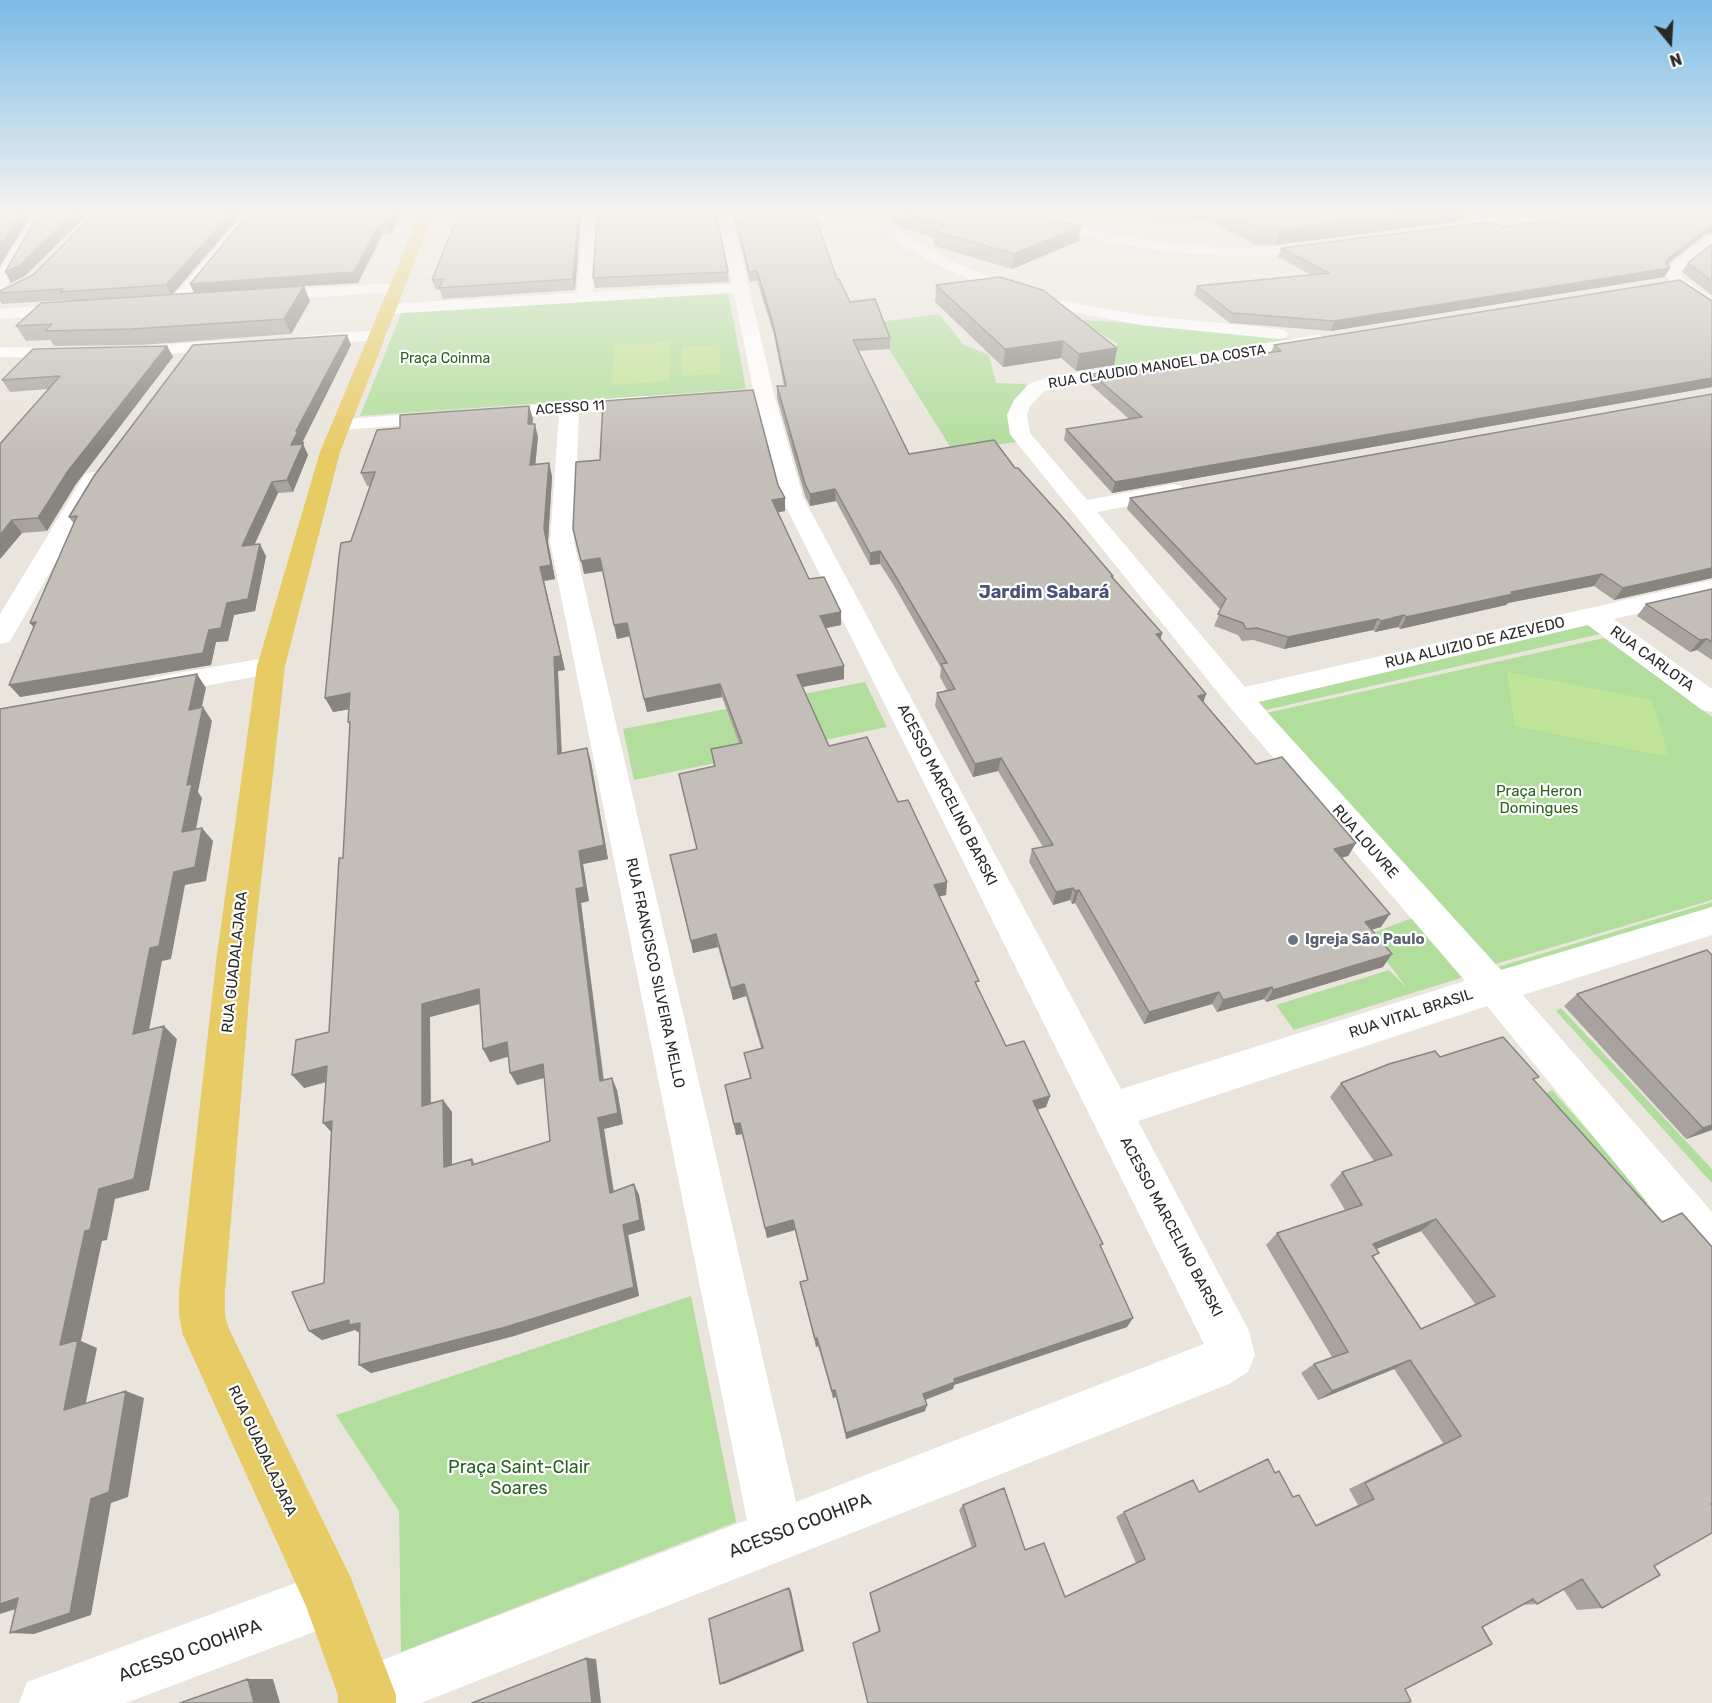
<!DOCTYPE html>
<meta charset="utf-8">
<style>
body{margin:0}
#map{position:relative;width:1712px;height:1703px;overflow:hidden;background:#eae5dc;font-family:Rubik,sans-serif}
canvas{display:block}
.north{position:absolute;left:1640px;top:12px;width:60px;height:60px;-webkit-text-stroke:4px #fff;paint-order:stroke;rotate:162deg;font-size:16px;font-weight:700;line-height:24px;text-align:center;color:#292929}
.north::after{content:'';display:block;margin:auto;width:21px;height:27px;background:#292929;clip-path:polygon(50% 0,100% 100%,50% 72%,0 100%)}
</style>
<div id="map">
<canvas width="1712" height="1703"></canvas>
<div class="north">N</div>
</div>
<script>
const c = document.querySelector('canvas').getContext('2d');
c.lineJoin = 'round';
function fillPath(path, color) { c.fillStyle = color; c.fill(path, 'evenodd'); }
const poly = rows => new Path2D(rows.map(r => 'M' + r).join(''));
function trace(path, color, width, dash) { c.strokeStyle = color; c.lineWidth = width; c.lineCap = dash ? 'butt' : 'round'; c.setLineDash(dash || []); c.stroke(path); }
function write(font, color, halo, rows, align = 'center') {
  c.font = font + ' Rubik,sans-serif'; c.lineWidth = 4.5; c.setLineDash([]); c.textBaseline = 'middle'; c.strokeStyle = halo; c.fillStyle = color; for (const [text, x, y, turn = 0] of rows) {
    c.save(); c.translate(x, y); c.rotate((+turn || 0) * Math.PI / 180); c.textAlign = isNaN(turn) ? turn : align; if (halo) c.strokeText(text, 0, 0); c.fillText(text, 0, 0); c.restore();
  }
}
fillPath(poly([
 [728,292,746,389,360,416,402,311],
 [939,314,964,345,989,355,996,383,1026,384,1017,442,952,450,873,323],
 [1078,320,1119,322,1303,340,1113,370,1117,343],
 [1586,624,1600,634,1266,710,1259,702],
 [1604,638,1712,717,1712,900,1492,965,1266,713],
 [865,682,887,727,634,780,623,729],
 [1712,902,1712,915,1507,975,1498,967],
 [1418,916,1470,975,1294,1030,1276,1005,1389,970,1407,988,1367,935],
 [1561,1008,1712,1169,1712,1183,1556,1011],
 [1552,1090,1650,1201,1643,1206,1535,1098],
 [691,1296,736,1522,401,1652,399,1511,336,1415]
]), '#b1de9c');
fillPath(poly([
 [670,342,669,381,611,385,615,345],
 [719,345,720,374,682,376,682,347],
 [1507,672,1652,700,1669,757,1515,726]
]), '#c2e498');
fillPath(poly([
 [33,213,47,213,8,284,0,289,0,270,33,213],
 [245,213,259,213,184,304,172,304,170,301,172,298,245,213],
 [583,213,597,213,593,292,732,284,717,213,731,213,774,394,803,497,1121,1089,1465,981,1228,705,1013,438,1010,434,1007,415,1014,400,1029,384,1049,377,1317,335,1323,336,1326,340,1323,344,1317,345,1053,388,1043,392,1030,406,1027,415,1030,433,1087,500,1173,484,1181,486,1184,491,1181,496,1097,512,1245,687,1712,580,1712,596,1614,619,1712,689,1712,712,1702,710,1588,625,1258,702,1501,970,1712,907,1712,935,1523,995,1712,1212,1712,1268,1696,1262,1487,1006,1138,1121,1249,1331,1255,1355,1248,1372,1229,1384,421,1703,341,1703,338,1695,346,1674,747,1520,550,542,559,414,341,430,334,428,331,424,334,420,646,396,653,398,656,402,653,406,646,408,579,413,574,542,796,1502,1204,1344,781,497,754,394,734,293,388,314,380,309,388,304,577,293,583,213],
 [869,213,883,213,894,226,911,239,948,259,1001,282,1052,299,1140,315,1279,329,1285,330,1288,334,1285,338,1279,339,1140,325,1043,306,989,288,938,265,901,245,884,232,869,213],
 [1016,213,1037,213,1112,235,1182,245,1233,248,1276,247,1325,241,1332,245,1325,249,1276,255,1233,256,1182,253,1110,243,1018,216,1016,213],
 [1542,213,1581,213,1574,217,1448,233,1441,229,1448,225,1542,213],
 [1712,235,1712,246,1679,272,1684,279,1712,298,1712,310,1706,309,1672,285,1663,271,1707,236,1712,235],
 [397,283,403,285,405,288,403,291,264,301,256,296,264,291,397,283],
 [77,303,85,308,83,312,0,319,0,309,77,303],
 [379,330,385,331,388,335,385,339,304,346,298,345,295,341,298,337,304,336,379,330],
 [235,340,241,341,244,345,241,349,125,357,119,356,116,352,119,348,125,347,235,340],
 [0,347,73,348,79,349,82,353,79,357,73,358,0,357,0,347],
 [93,472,101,474,104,479,13,636,9,642,0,644,0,614,82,479,85,474,93,472],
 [271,657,281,660,285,666,281,672,155,695,145,692,141,686,145,680,155,677,271,657],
 [331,1570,351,1578,359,1598,351,1618,126,1703,19,1703,27,1682,331,1570]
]), '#fff');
fillPath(poly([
 [420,213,434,213,340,452,285,666,252,962,225,1292,225,1316,229,1329,351,1578,396,1695,396,1703,338,1703,338,1695,306,1606,183,1335,179,1316,179,1292,216,962,257,666,320,452,420,213]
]), '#e7cb65');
fillPath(poly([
 [95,213,243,213,172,295,194,293,190,284,249,213,418,213,416,216,400,217,391,234,382,235,358,283,304,286,310,301,291,334,140,345,54,346,50,340,26,341,16,326,65,301,64,300,2,304,0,301,0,291,33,275],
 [435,213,581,213,575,290,443,299,440,290,436,290,432,280,459,214,436,215],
 [733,213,814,213,837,279,850,302,890,338,890,349,858,351,909,454,1015,468,1162,633,1160,640,1206,694,1203,702,1256,764,1356,843,1348,856,1341,858,1381,927,1371,930,1383,967,1266,1002,1264,999,1217,1012,1212,1004,1144,1024,1075,903,1072,904,1070,900,1053,905,1029,862,1032,849,1043,847,998,771,973,777,935,706,937,693,947,690,940,677,941,668,893,584,880,564,870,565,836,501,810,506,805,496,777,398,777,386,784,386,774,335,757,281,750,282],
 [853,213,870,213,870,218],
 [885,213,1025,213,1079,241,1012,269,934,246,934,238,899,227],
 [1144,213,1465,213,1462,221,1276,245,1256,245,1207,220,1147,219],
 [1712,213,1712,233,1706,234,1667,264,1670,268,1664,277,1331,331,1230,323,1194,295,1197,286,1311,275,1278,257,1281,248,1502,227],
 [1712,244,1712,295,1682,272,1688,263],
 [728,272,729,282,595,288,593,278],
 [936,285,1117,348,1114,365,1076,371,1061,358,1003,367,935,302],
 [1712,301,1712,387,1112,493,1064,440,1066,429,1129,419,1090,384,1092,374,1136,371,1271,352,1274,345],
 [347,335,351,345,303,441,304,443,303,444,308,455,293,492,278,493,255,544,266,556,255,611,234,615,228,641,216,642,211,665,20,697,74,524,69,517],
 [167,346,173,357,76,484,47,531,22,533,0,559,0,444,48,389,10,392,2,380],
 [1712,394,1712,578,1614,600,1594,586,1508,603,1506,605,1400,629,1398,627,1375,632,1373,630,1284,649,1253,640,1242,641,1238,635,1214,626,1221,610,1127,509,1130,498],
 [529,406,533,419,532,424,538,437,535,465,549,463,552,477,548,542,555,579,544,581,565,670,558,671,562,753,587,748,591,762,608,859,583,864,589,901,581,903,604,1080,617,1090,623,1124,604,1129,614,1191,634,1184,639,1195,645,1230,628,1235,639,1296,514,1336,371,1373,359,1365,360,1333,355,1330,322,1340,309,1331,324,1283,331,1132,326,1082,304,1088,329,1032,343,858,350,726,348,722,349,709,333,712,351,541,370,486,367,486,361,473,400,428],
 [480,1004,483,1049,490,1062,508,1056,517,1085,545,1078,550,1141,475,1164,472,1159,452,1165,452,1112,443,1100,430,1103,430,1017],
 [778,485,785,498,785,511,778,512,809,579,841,612,841,625,826,628,844,679,802,687,829,746,898,802,947,882,946,895,939,896,978,988,1006,1046,1050,1096,1046,1107,1037,1110,1133,1318,1127,1327,954,1385,953,1389,925,1400,925,1411,846,1439,836,1397,833,1398,818,1346,816,1347,802,1291,800,1282,807,1280,795,1230,767,1238,743,1134,736,1135,727,1097,750,1078,744,1053,761,1048,746,996,733,1000,718,947,693,953,670,855,697,849,679,774,714,766,711,749,739,743,722,697,647,712,630,636,617,639,603,571,584,574],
 [1712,589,1712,660,1697,650,1690,652,1637,616,1646,604],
 [1712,955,1712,1130,1686,1139,1564,1006,1577,994],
 [1440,1057,1535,1081,1654,1566,1602,1608,1577,1610,1563,1589,1537,1604,1521,1605,1482,1627,1405,1689,879,1632,870,1595,870,1593,972,1548,959,1510,963,1505,1025,1550,1064,1597,1136,1563,1116,1517,1124,1512,1275,1473,1293,1497,1315,1525,1358,1505,1349,1489,1443,1443,1394,1369,1318,1400,1301,1373,1314,1364,1332,1357,1266,1245,1277,1233,1345,1210,1330,1185,1342,1172,1374,1161,1330,1097,1341,1083],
 [1421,1231,1476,1305,1421,1329,1373,1257,1379,1253,1376,1249]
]), '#a8a39e');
fillPath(poly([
 [20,213,32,213,0,266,0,246],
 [74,213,89,213,25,276,11,283,5,272],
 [231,213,243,213,171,296,166,285],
 [394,213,399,213,400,217,391,234,388,224],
 [578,213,581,213,575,290,573,279],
 [1416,213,1465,213,1462,221,1276,245,1280,230],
 [379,225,382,235,358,283,304,286,310,301,291,334,284,319,195,294,190,284],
 [1711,225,1712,225,1712,233,1706,234,1665,266,1670,268,1664,277,1331,331,1334,321,1666,262,1670,257],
 [1081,226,1079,241,1012,269,1014,254],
 [347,335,351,345,303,441,304,443,297,456,291,445,296,431],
 [1063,341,1061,358,1003,367,1005,349],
 [167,346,173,357,76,484,47,531,38,518,68,471],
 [1117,348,1114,365,1076,371,1079,354],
 [1712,378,1712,387,1112,493,1115,482],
 [529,406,533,419,531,437,528,424],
 [535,424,538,437,534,478,530,465],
 [303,444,308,455,293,492,287,480],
 [549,463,552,477,548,542,555,579,544,581,565,670,558,671,562,768,558,754,540,567],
 [272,482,278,493,248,558,242,546],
 [835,489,836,501,810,506,810,494],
 [785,498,785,511,773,513,772,500],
 [12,520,22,533,0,559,0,535],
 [260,544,266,556,255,611,234,615,228,641,216,642,211,665,20,697,9,685,209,630],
 [880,551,880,564,870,565,870,553],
 [600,558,603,571,584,574,581,561],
 [1712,568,1712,578,1614,600,1623,588],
 [1602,574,1594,586,1508,603,1506,605,1400,629,1406,617,1511,592],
 [841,612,841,625,821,629,820,616],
 [1404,615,1398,627,1375,632,1381,621],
 [1378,619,1373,630,1284,649,1288,637],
 [36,622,40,635,30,623],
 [627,623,630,636,617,639,614,625],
 [1162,633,1159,646,1156,634],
 [1707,639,1697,650,1690,652,1700,640],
 [844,666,844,679,797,688,797,675],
 [197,674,206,688,198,724,189,710],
 [720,684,722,697,647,712,644,699],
 [350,693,357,708,333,712,325,698],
 [1206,694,1202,707,1198,696],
 [203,707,212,721,198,792,202,798,193,845,182,832,187,785],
 [587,748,591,762,608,859,583,864,589,901,581,903,605,1093,600,1081,576,889],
 [1001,758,998,771,973,777,975,764],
 [202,828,213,841,206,881,185,885,171,959,162,961,146,1046,133,1034,150,948,174,872],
 [1356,843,1348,856,1326,862,1334,849],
 [947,882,946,895,933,898,934,885],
 [1073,888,1070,900,1053,905,1056,892],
 [1079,890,1075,903,1072,904,1075,891],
 [1390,914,1381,927,1356,934,1365,922],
 [716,934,718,947,693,953,691,941],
 [1392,954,1383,967,1266,1002,1273,990],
 [744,984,746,996,733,1000,731,988],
 [1272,987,1264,999,1217,1012,1223,1000],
 [479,989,486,1002,430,1017,431,1117,422,1106,422,1004],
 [1219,992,1212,1004,1144,1024,1149,1012],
 [164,1026,177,1039,149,1190,115,1199,107,1240,102,1241,81,1341,97,1348,83,1417,64,1410,60,1345,85,1231,99,1189],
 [507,1042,514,1055,490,1062,483,1049],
 [543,1064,550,1076,517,1085,510,1073],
 [327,1066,337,1079,304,1088,292,1075],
 [612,1078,617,1090,623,1124,604,1129,615,1203,610,1193,598,1118],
 [1050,1096,1046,1107,1029,1112,1033,1101],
 [443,1100,452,1112,452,1178,444,1167],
 [332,1121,334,1135,323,1123],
 [740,1123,743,1134,736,1135,734,1124],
 [1712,1125,1712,1130,1686,1139,1703,1128],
 [634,1184,639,1195,645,1230,628,1235,639,1296,514,1336,371,1373,359,1365,623,1225],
 [1436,1219,1421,1231,1359,1256,1373,1244],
 [793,1220,795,1230,767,1238,765,1228],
 [1133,1318,1127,1327,954,1385,953,1389,922,1401,923,1394,954,1379],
 [349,1320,360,1323,361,1334,355,1330,322,1340,309,1331],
 [817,1338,818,1346,816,1347,815,1339],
 [1410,1360,1394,1369,1318,1400,1332,1391],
 [835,1390,836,1397,833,1398,832,1391],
 [126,1391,144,1398,128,1497,111,1503,91,1615,34,1634,10,1633,91,1499],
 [927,1405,925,1411,846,1439,846,1433],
 [789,1588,791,1591,804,1651,724,1684,720,1684],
 [18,1598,41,1601,0,1614,0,1604],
 [587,1658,596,1659,601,1703,592,1703],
 [248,1679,273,1679,280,1703,254,1703]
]), '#888581');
const building = poly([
 [0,213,20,213,0,246,0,213],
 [39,213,74,213,19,266,5,272,39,213],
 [95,213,231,213,166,285,60,292,63,289,0,293,0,291,33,275,95,213],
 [249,213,394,213,388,224,379,225,354,272,190,284,249,213],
 [459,213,578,213,573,279,439,288,443,279,432,280,459,213],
 [597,213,716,213,728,272,593,278,597,213],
 [734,213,814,213,837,279,839,279,850,302,875,299,890,338,853,340,909,454,994,440,1015,468,1018,468,1065,520,1113,576,1111,576,1162,633,1156,634,1206,694,1198,696,1256,764,1282,757,1356,843,1334,849,1390,914,1365,922,1392,954,1273,990,1272,987,1223,1000,1219,992,1149,1012,1079,890,1075,891,1073,888,1056,892,1032,849,1053,845,1001,758,975,764,937,693,955,689,941,664,947,663,893,572,880,551,870,553,835,489,810,494,805,484,777,386,786,386,773,324,757,271,749,272,734,213],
 [901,213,1025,213,1081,226,1014,254,934,231,946,226,901,213],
 [1226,213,1416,213,1280,230,1260,230,1226,213],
 [1597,213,1712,213,1712,225,1670,257,1666,262,1670,268,1334,321,1232,313,1197,286,1329,273,1281,248,1489,222,1502,227,1597,213],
 [1712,244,1712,281,1688,263,1712,244],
 [1000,277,1043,290,1117,348,1079,354,1063,341,1005,349,936,285,1000,277],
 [1680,280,1712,301,1712,378,1115,482,1066,429,1142,417,1092,374,1131,368,1136,371,1281,351,1274,345,1680,280],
 [304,286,284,319,132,329,45,331,52,324,16,326,41,303,304,286],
 [347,335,296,431,298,431,291,445,303,444,287,480,272,482,242,546,260,544,248,599,227,603,221,628,209,630,203,653,9,685,36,622,30,623,77,516,69,517,94,476,193,345,347,335],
 [167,346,68,471,38,518,12,520,0,535,0,444,60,376,2,380,33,349,167,346],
 [753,390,778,485,785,498,772,500,809,579,824,577,841,612,820,616,844,666,797,675,829,746,867,737,898,802,908,800,947,882,934,885,979,981,975,982,1006,1046,1024,1041,1050,1096,1033,1101,1103,1244,1100,1245,1133,1318,954,1379,955,1382,923,1394,927,1405,846,1433,835,1390,832,1391,817,1338,815,1339,800,1282,808,1280,793,1220,765,1228,740,1123,734,1124,725,1085,751,1078,744,1053,763,1048,744,984,731,988,716,934,691,941,670,855,697,849,679,774,715,766,711,749,742,743,720,684,644,699,627,623,614,625,600,558,581,561,573,529,576,462,600,460,603,401,753,390],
 [1712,394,1712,568,1623,588,1602,574,1511,592,1513,594,1406,617,1404,615,1381,621,1378,619,1288,637,1257,628,1246,629,1243,623,1218,614,1226,599,1130,498,1712,394],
 [529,406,528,424,535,424,530,465,549,463,544,528,551,565,540,567,561,656,554,657,558,754,587,748,604,845,579,851,584,887,576,889,600,1081,612,1078,618,1113,598,1118,610,1193,634,1184,640,1220,623,1225,634,1287,506,1327,359,1365,360,1323,349,1325,349,1320,309,1331,292,1292,324,1283,332,1121,323,1123,327,1066,292,1075,296,1040,329,1032,339,858,343,858,350,722,348,722,350,693,325,698,339,556,341,543,351,541,375,472,361,473,377,430,400,428,400,415,529,406],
 [479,989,483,1049,507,1042,510,1073,543,1064,550,1141,472,1165,472,1159,444,1167,443,1100,422,1106,422,1004,479,989],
 [1712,589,1712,642,1707,639,1700,640,1646,604,1712,589],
 [197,674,189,710,203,707,187,785,192,784,182,832,202,828,195,867,174,872,159,946,150,948,133,1034,164,1026,134,1179,99,1189,90,1230,85,1231,60,1345,78,1340,64,1410,126,1391,109,1492,91,1499,70,1613,10,1633,18,1598,0,1604,0,709,197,674],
 [1707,950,1712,955,1712,1125,1703,1128,1577,994,1707,950],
 [1503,1037,1539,1077,1533,1079,1662,1222,1682,1213,1712,1247,1712,1503,1711,1504,1712,1505,1712,1533,1654,1566,1660,1575,1602,1608,1582,1579,1537,1604,1533,1599,1482,1627,1492,1644,1405,1689,1411,1701,1407,1703,868,1703,853,1643,880,1631,870,1593,976,1546,963,1505,1004,1488,1025,1550,1044,1543,1065,1597,1145,1559,1124,1512,1193,1480,1199,1492,1268,1459,1275,1473,1279,1471,1293,1497,1299,1495,1316,1526,1374,1499,1365,1483,1461,1436,1410,1360,1332,1391,1314,1364,1348,1352,1277,1233,1362,1205,1342,1172,1392,1155,1341,1083,1389,1064,1435,1051,1440,1057,1503,1037],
 [1436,1219,1495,1296,1421,1329,1372,1256,1379,1253,1373,1244,1436,1219],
 [789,1588,802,1650,720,1684,709,1619,789,1588],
 [587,1658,592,1703,472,1703,587,1658],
 [248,1679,254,1703,180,1703,248,1679]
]);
fillPath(building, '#c3beb8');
trace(building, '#888581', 1.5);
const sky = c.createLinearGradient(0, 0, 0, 451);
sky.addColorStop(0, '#7abbe7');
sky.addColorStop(0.47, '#f6f3ef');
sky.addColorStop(1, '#f6f3ef00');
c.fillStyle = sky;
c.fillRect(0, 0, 1712, 451);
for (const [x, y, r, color] of [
 [1293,940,6,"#6b7280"]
]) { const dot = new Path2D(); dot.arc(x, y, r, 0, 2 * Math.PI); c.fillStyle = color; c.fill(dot); trace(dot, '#fff', 2); }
write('14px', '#2b611e', '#fff', [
 ["Praça Coinma",445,359]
]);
write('14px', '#292929', '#fff', [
 ["RUA CLAUDIO MANOEL DA COSTA",1157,367,-9],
 ["ACESSO 11",570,408,-4]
]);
write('15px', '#292929', '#fff', [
 ["RUA ALUIZIO DE AZEVEDO",1475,643,-13],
 ["RUA CARLOTA",1652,659,36],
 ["ACESSO MARCELINO BARSKI",947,795,63],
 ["RUA LOUVRE",1365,842,49],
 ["RUA GUADALAJARA",235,962,-84],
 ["RUA FRANCISCO SILVEIRA MELLO",655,973,78],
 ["RUA VITAL BRASIL",1411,1014,-18],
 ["ACESSO MARCELINO BARSKI",1171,1227,62],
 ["RUA GUADALAJARA",262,1451,65]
]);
write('15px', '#2b611e', '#fff', [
 ["Praça Heron",1539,792],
 ["Domingues",1539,809]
]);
write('bold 15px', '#5b616d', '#fff', [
 ["Igreja São Paulo",1305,940]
], 'left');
write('bold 18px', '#4d5377', '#fff', [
 ["Jardim Sabará",1044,593]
]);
write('18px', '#2b611e', '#fff', [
 ["Praça Saint-Clair",519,1468],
 ["Soares",519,1489]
]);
write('18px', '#292929', '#fff', [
 ["ACESSO COOHIPA",800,1526,-21],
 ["ACESSO COOHIPA",190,1651,-20]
]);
</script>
